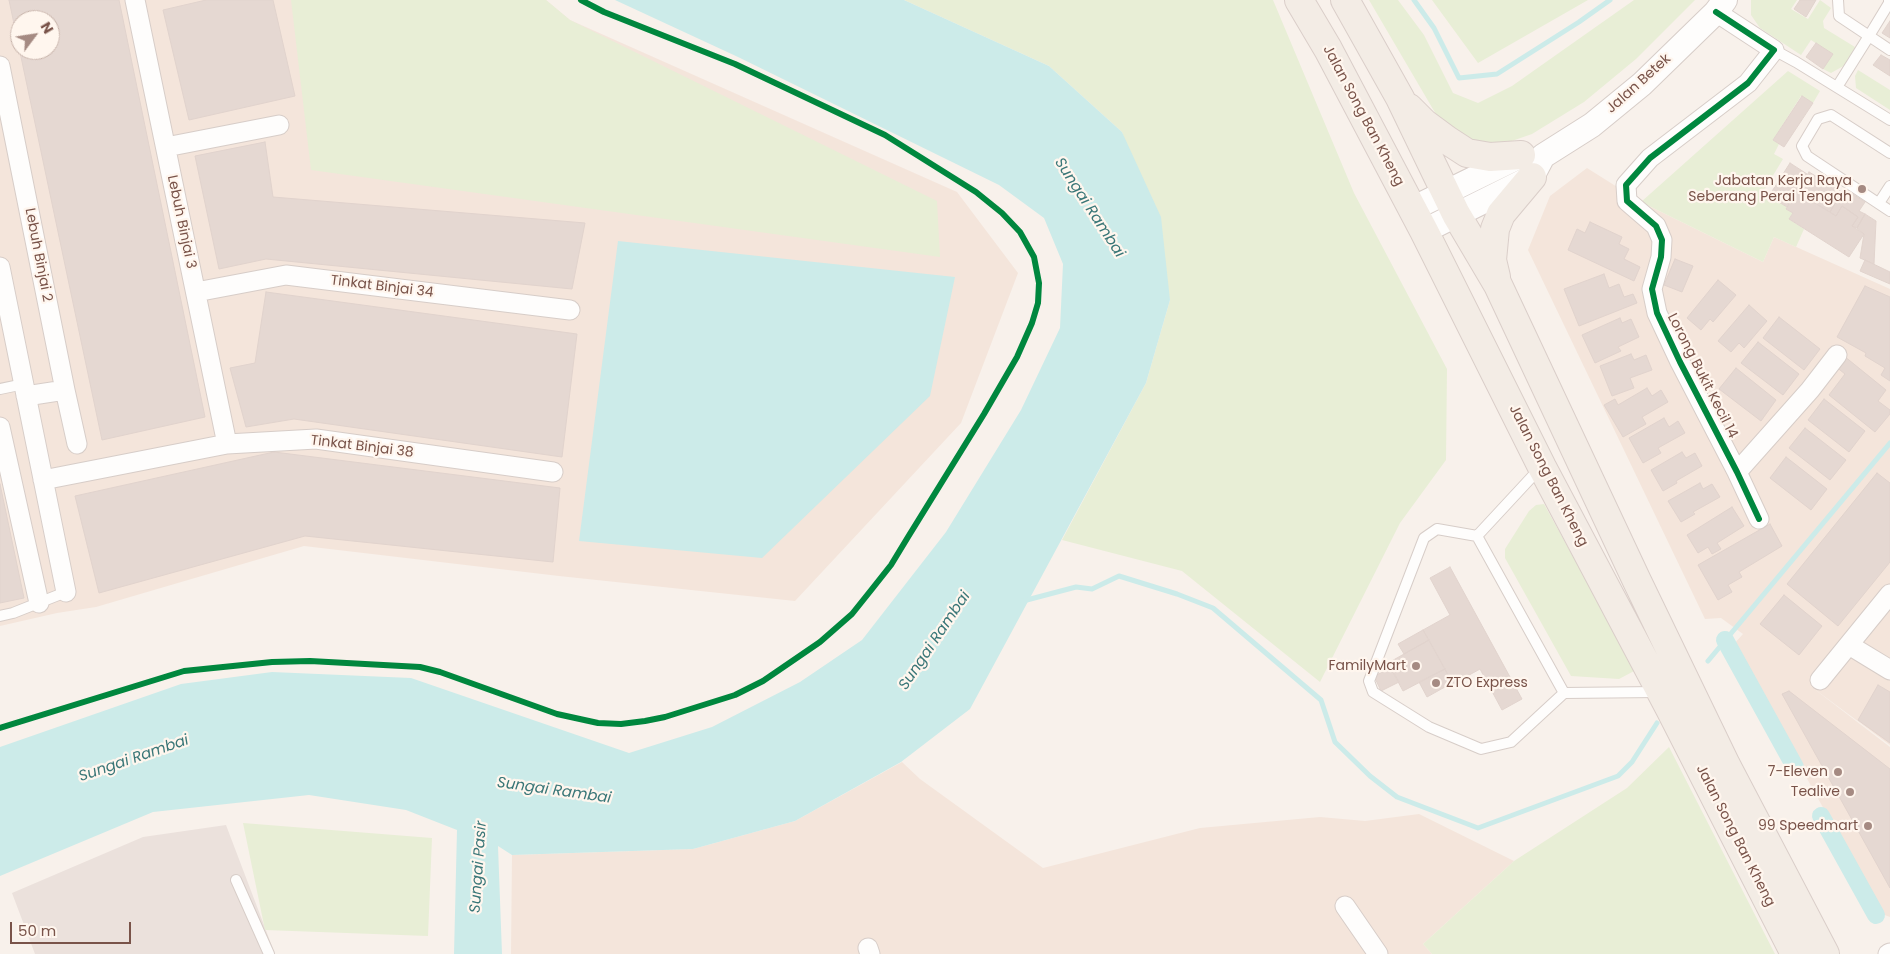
<!DOCTYPE html>
<style>
body{margin:0}
#map{position:relative;width:1890px;height:954px;overflow:hidden;background:#f8f1eb;font-family:Poppins,sans-serif}
canvas{display:block}
.north{position:absolute;left:10px;top:10px;width:50px;height:50px;box-sizing:border-box;background:#fff6ee;border:1px solid #c9b5ac;border-radius:50%;rotate:59deg;font-size:14px;font-weight:700;line-height:20px;text-align:center;color:#795349}
.north::after{content:'';display:block;margin:auto;width:18px;height:22px;background:#a58a82;clip-path:polygon(50% 0,100% 100%,50% 72%,0 100%)}
.scale{position:absolute;left:10px;top:922px;width:121px;height:22px;box-sizing:border-box;border:2px solid #795349;border-top:0;padding-left:6px;font-size:15px;line-height:18px;white-space:nowrap;color:#795349;-webkit-text-stroke:4px #fff6ee;paint-order:stroke}
</style>
<div id="map">
<canvas width="1890" height="954"></canvas>
<div class="north">N</div>
<div class="scale">50 m</div>
</div>
<script>
const c = document.querySelector('canvas').getContext('2d');
c.lineJoin = 'round';
function fillPath(path, color) { c.fillStyle = color; c.fill(path, 'evenodd'); }
const poly = rows => new Path2D(rows.map(r => 'M' + r).join(''));
function trace(path, color, width, dash) { c.strokeStyle = color; c.lineWidth = width; c.lineCap = dash ? 'butt' : 'round'; c.setLineDash(dash || []); c.stroke(path); }
function write(font, color, halo, rows, align = 'center') {
  c.font = font + ' Poppins,sans-serif'; c.lineWidth = 4.5; c.setLineDash([]); c.textBaseline = 'middle'; c.strokeStyle = halo; c.fillStyle = color; for (const [text, x, y, turn = 0] of rows) {
    c.save(); c.translate(x, y); c.rotate((+turn || 0) * Math.PI / 180); c.textAlign = isNaN(turn) ? turn : align; if (halo) c.strokeText(text, 0, 0); c.fillText(text, 0, 0); c.restore();
  }
}
fillPath(poly([
 [0,0,546,0,570,20,957,192,1018,273,961,423,795,601,559,576,304,546,96,607,57,613,0,626],
 [20,20,50,20,50,50,20,50],
 [1587,168,1641,202,1763,262,1774,237,1890,289,1890,745,1809,685,1890,747,1890,917,1882,914,1733,645,1743,634,1721,618,1705,619,1528,250,1550,196],
 [902,762,920,779,1043,868,1200,828,1320,817,1365,821,1419,814,1514,861,1423,944,1432,954,511,954,512,855,693,849,795,821]
]), '#f4e5db');
fillPath(poly([
 [226,825,275,954,278,954,35,954,12,893,143,837]
]), '#ebe1dc');
fillPath(poly([
 [291,0,546,0,570,20,937,201,940,257,311,170],
 [904,0,1273,0,1354,193,1447,369,1446,460,1400,523,1320,682,1182,571,1062,540,1146,383,1170,300,1122,132,1049,66],
 [1369,0,1398,0,1424,35,1453,93,1478,103,1512,86,1634,0,1695,0,1636,59,1584,102,1532,134,1509,142,1487,145,1466,139,1437,116],
 [1432,0,1588,0,1478,63],
 [1751,0,1797,0,1791,9,1808,19,1820,0,1831,8,1823,21,1824,28,1855,47,1847,64,1831,73,1823,69,1832,54,1811,40,1801,55,1760,28,1751,15],
 [1858,70,1890,90,1890,110,1856,88,1855,76],
 [1788,71,1820,91,1813,103,1801,96,1773,140,1779,144,1774,154,1783,159,1763,192,1787,207,1786,209,1793,213,1789,219,1804,229,1796,247,1774,237,1763,262,1641,202],
 [1544,504,1636,670,1619,679,1571,676,1505,558,1505,549,1529,511,1536,505],
 [1669,747,1775,954,1432,954,1423,944,1514,861,1627,788],
 [243,823,432,838,428,936,265,930]
]), '#e8eed6');
fillPath(poly([
 [615,0,904,0,1049,66,1122,132,1161,217,1170,300,1146,383,970,709,901,762,795,821,693,849,512,855,498,846,502,954,454,954,457,830,406,810,309,795,153,812,0,876,0,747,181,684,272,672,411,678,629,753,712,727,800,682,862,640,946,532,1021,410,1060,328,1063,264,1044,218,999,185,738,57],
 [618,241,955,277,930,396,762,558,579,541]
]), '#ccebe9');
trace(poly([
 [1414,0,1434,28,1459,78,1497,74,1579,22,1610,0],
 [1023,601,1076,587,1092,589,1119,576,1177,594,1213,608,1321,700,1335,742,1370,776,1397,797,1478,828,1618,776,1632,762,1657,723],
 [1708,661,1890,443]
]), '#ccebe9', 5);
trace(poly([
 [1725,640,1795,767],
 [1821,816,1876,915]
]), '#ccebe9', 18);
const building = poly([
 [9,0,119,0,205,417,102,440,9,0],
 [20,20,50,20,50,50,20,50,20,20],
 [206,0,273,0,295,96,189,120,163,10,206,0],
 [1800,0,1816,0,1806,17,1794,9,1800,0],
 [1890,21,1890,38,1882,33,1890,21],
 [1816,43,1833,54,1823,69,1806,57,1816,43],
 [1881,55,1890,60,1890,76,1873,65,1881,55],
 [1802,96,1813,103,1784,147,1773,140,1802,96],
 [265,142,273,197,585,223,572,289,266,259,219,269,195,156,265,142],
 [1790,163,1807,174,1787,207,1769,196,1790,163],
 [1809,172,1842,192,1830,212,1797,192,1809,172],
 [1797,192,1836,216,1842,206,1858,217,1852,226,1864,234,1849,257,1789,219,1793,213,1786,209,1797,192],
 [1851,193,1865,202,1859,211,1865,214,1857,228,1852,226,1858,217,1842,206,1836,216,1830,212,1839,197,1845,201,1851,193],
 [1865,214,1876,221,1874,264,1860,258,1864,234,1857,228,1865,214],
 [1590,222,1622,237,1619,244,1629,249,1624,259,1640,267,1634,281,1568,250,1577,229,1585,233,1590,222],
 [1675,259,1693,266,1682,292,1664,285,1675,259],
 [1865,260,1890,272,1890,284,1860,271,1865,260],
 [1604,274,1609,288,1619,284,1624,297,1633,294,1637,303,1579,326,1564,289,1604,274],
 [1718,280,1736,295,1713,322,1710,319,1701,330,1687,318,1718,280],
 [1865,286,1890,297,1890,381,1881,375,1885,368,1865,356,1866,353,1837,337,1865,286],
 [266,292,577,334,562,457,294,419,246,427,230,368,255,363,266,292],
 [1749,305,1767,321,1744,348,1739,343,1731,352,1718,341,1749,305],
 [1779,317,1820,349,1804,370,1763,338,1779,317],
 [1620,318,1622,323,1631,319,1639,337,1618,347,1621,351,1595,363,1582,335,1620,318],
 [1758,342,1799,374,1783,395,1741,363,1758,342],
 [1631,354,1634,360,1646,355,1652,370,1630,378,1634,388,1612,396,1600,366,1631,354],
 [1844,356,1886,390,1878,401,1890,410,1890,414,1875,432,1829,395,1845,374,1835,366,1844,356],
 [1736,368,1776,400,1761,421,1719,389,1736,368],
 [1647,388,1652,396,1661,390,1668,402,1642,417,1646,424,1623,437,1604,405,1615,399,1618,405,1647,388],
 [1824,399,1865,431,1849,452,1808,420,1824,399],
 [1664,418,1669,427,1678,421,1685,433,1658,448,1661,453,1643,463,1629,438,1664,418],
 [1805,428,1846,460,1830,480,1789,448,1805,428],
 [274,452,560,488,553,562,305,536,99,593,75,496,274,452],
 [1682,452,1686,458,1695,453,1702,466,1676,481,1677,483,1663,491,1651,470,1682,452],
 [1786,457,1827,489,1811,510,1770,478,1786,457],
 [1877,473,1890,483,1890,562,1838,626,1787,584,1877,473],
 [1700,483,1703,489,1712,484,1720,497,1693,512,1695,514,1681,522,1668,501,1700,483],
 [0,484,24,598,0,603,0,484],
 [1732,507,1744,526,1717,543,1721,549,1712,554,1708,547,1698,553,1687,535,1732,507],
 [1770,524,1782,546,1739,572,1742,577,1728,585,1732,592,1718,600,1698,565,1770,524],
 [1450,567,1522,699,1502,710,1480,669,1453,684,1423,630,1450,615,1430,578,1450,567],
 [1784,595,1822,626,1799,655,1760,624,1784,595],
 [1423,630,1429,640,1404,654,1398,644,1423,630],
 [1429,640,1445,669,1403,691,1388,663,1429,640],
 [1391,668,1399,682,1381,691,1374,676,1391,668],
 [1445,669,1452,683,1427,697,1419,682,1445,669],
 [1878,685,1890,692,1890,743,1858,720,1878,685],
 [1789,691,1890,769,1890,888,1782,694,1789,691]
]);
fillPath(building, '#e5d8d2');
trace(building, '#e1d3cd', 1);
const service = poly([
 [1838,0,1839,16,1869,36,1889,3,1889,0],
 [1774,50,1796,62,1890,120],
 [1837,87,1869,36,1890,50],
 [1890,153,1831,115,1818,119,1802,146,1807,156,1890,211],
 [1879,203,1890,186],
 [0,389,24,384],
 [1477,536,1437,529,1424,538,1369,681,1373,692,1429,727,1481,749,1511,742,1564,693,1658,692],
 [1477,536,1564,693],
 [1477,536,1541,467],
 [0,616,13,613,66,592],
 [236,880,269,954]
]);
const minor = poly([
 [135,0,227,444],
 [1716,12,1774,50,1748,83,1650,158,1626,185,1627,201,1656,226,1662,240,1661,257,1652,289,1657,313,1680,362,1737,472,1759,519],
 [0,66,65,390,77,444],
 [166,147,279,125],
 [0,267,66,592],
 [196,292,286,275,570,310],
 [26,396,65,390],
 [0,427,39,603],
 [1737,472,1810,390,1837,355],
 [43,480,227,444,316,439,553,472],
 [1849,645,1890,670],
 [1820,680,1890,594],
 [1345,906,1378,954],
 [868,948,870,954],
 [1888,954,1890,953]
]);
const tertiary = poly([
 [1412,209,1518,157],
 [1424,231,1532,177,1543,156,1592,125,1642,84,1716,12,1725,0]
]);
const primary = poly([
 [1299,0,1328,49,1424,231,1542,467,1670,709,1795,954],
 [1345,0,1400,98,1456,214,1498,285,1637,581,1726,765,1825,954],
 [1409,108,1424,123,1447,140,1467,153,1490,157,1521,155],
 [1496,277,1492,260,1495,229,1501,214,1532,177]
]);
trace(service, '#d7cdc8', 12);
trace(minor, '#d7cdc8', 21);
trace(tertiary, '#d7cdc8', 26);
trace(primary, '#dacec9', 30);
trace(service, '#fefdfc', 10);
trace(minor, '#fefdfc', 19);
trace(tertiary, '#fefdfc', 24);
trace(primary, '#f3ece5', 28);
trace(poly([
 [1716,12,1774,50,1748,83,1650,158,1626,185,1627,201,1656,226,1662,240,1661,257,1652,289,1657,313,1680,362,1737,472,1759,519],
 [0,728,184,671,272,662,310,661,420,667,440,672,557,714,598,723,621,724,645,721,665,717,735,695,763,681,820,642,852,614,872,589,891,565,908,537,984,414,1017,357,1032,323,1038,303,1039,283,1034,257,1020,232,1002,213,976,192,885,135,735,64,604,12,581,0]
]), '#00873e', 6);
for (const [x, y, r, color] of [
 [1862,189,5,"#a58a82"],
 [1416,666,5,"#a58a82"],
 [1436,683,5,"#a58a82"],
 [1838,772,5,"#a58a82"],
 [1850,792,5,"#a58a82"],
 [1868,826,5,"#a58a82"]
]) { const dot = new Path2D(); dot.arc(x, y, r, 0, 2 * Math.PI); c.fillStyle = color; c.fill(dot); trace(dot, '#fff6ee', 2); }
write('14px', '#795349', '#fff6ee', [
 ["Jalan Betek",1639,84,-42],
 ["Jalan Song Ban Kheng",1363,116,62],
 ["Lebuh Binjai 3",181,222,78],
 ["Lebuh Binjai 2",38,255,79],
 ["Tinkat Binjai 34",382,287,7],
 ["Lorong Bukit Kecil 14",1702,376,63],
 ["Tinkat Binjai 38",362,447,7],
 ["Jalan Song Ban Kheng",1548,476,63],
 ["Jalan Song Ban Kheng",1735,836,63]
]);
write('14px', '#795349', '#fff6ee', [
 ["Jabatan Kerja Raya",1852,181],
 ["Seberang Perai Tengah",1852,197],
 ["FamilyMart",1406,666],
 ["ZTO Express",1446,683,"left"],
 ["7-Eleven",1828,772],
 ["Tealive",1840,792],
 ["99 Speedmart",1858,826]
], 'right');
write('italic 15px', '#397677', '#fff6ee', [
 ["Sungai Rambai",1089,208,57],
 ["Sungai Rambai",935,641,-56],
 ["Sungai Rambai",134,759,-19],
 ["Sungai Rambai",554,791,8],
 ["Sungai Pasir",479,867,-86]
]);
</script>
